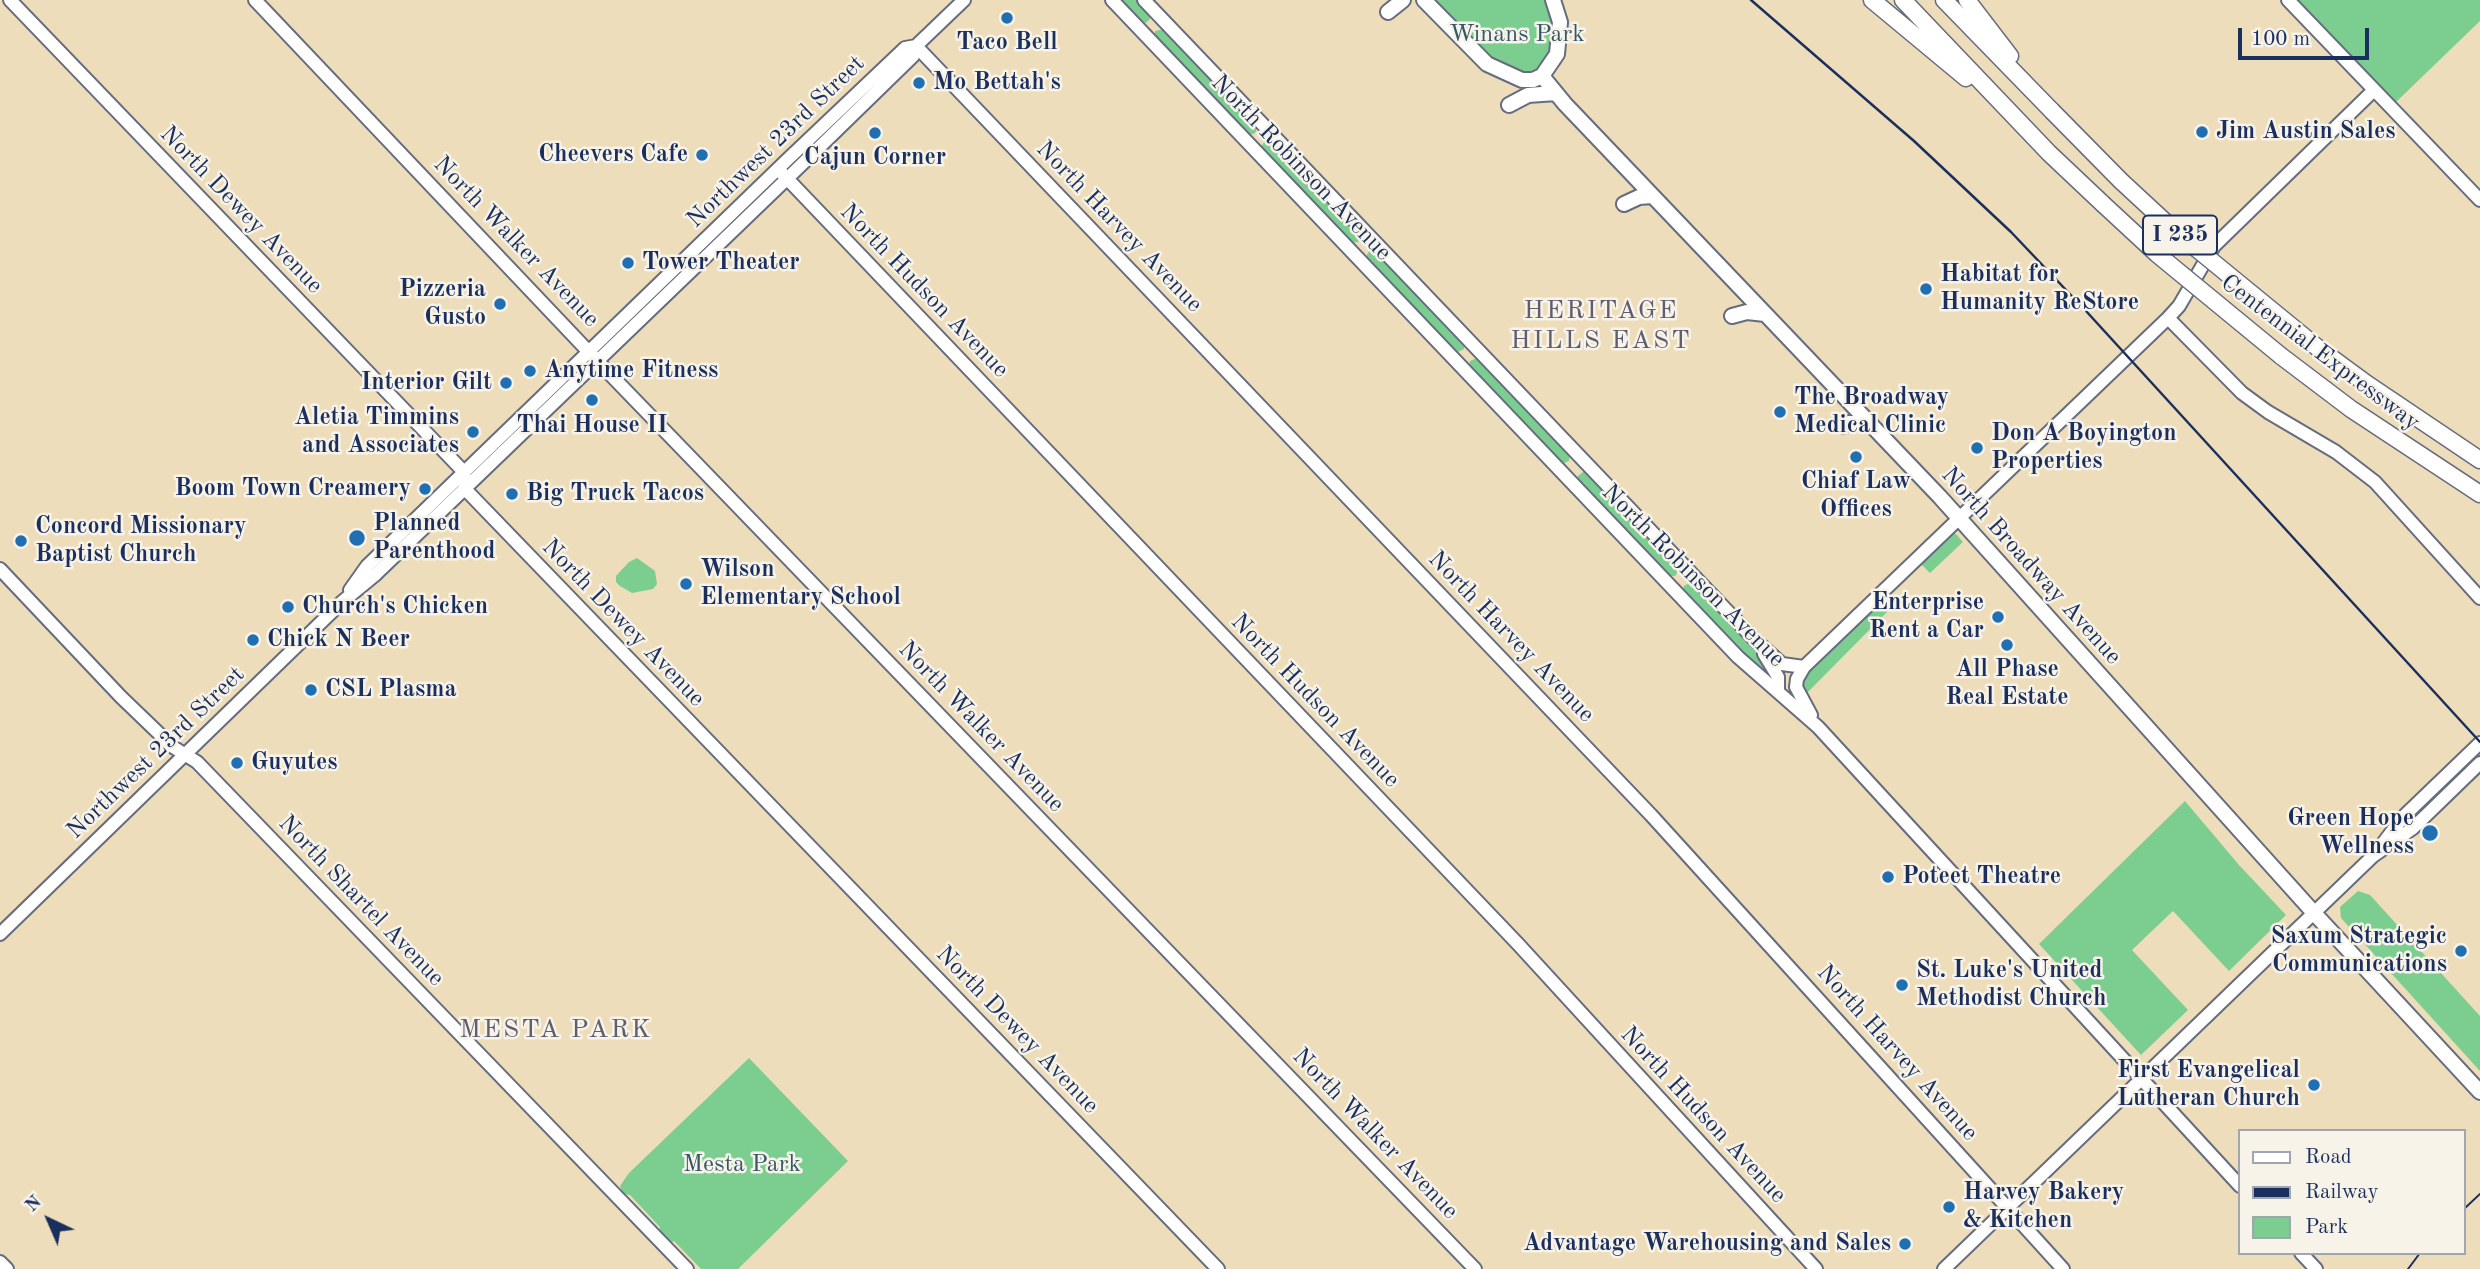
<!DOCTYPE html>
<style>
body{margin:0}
#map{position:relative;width:2480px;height:1269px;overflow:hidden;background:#eeddba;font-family:"Old Standard TT",serif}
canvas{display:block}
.legend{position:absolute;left:2238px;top:1129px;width:228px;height:126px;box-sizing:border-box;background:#f7f3e8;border:2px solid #9fa5b1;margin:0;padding:9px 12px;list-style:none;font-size:21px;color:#1b2f5e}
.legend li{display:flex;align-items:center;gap:14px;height:35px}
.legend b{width:35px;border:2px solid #9fa5b1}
.north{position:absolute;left:14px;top:1185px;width:70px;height:70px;-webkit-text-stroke:5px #f7f3e8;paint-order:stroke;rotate:316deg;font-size:19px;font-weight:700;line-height:28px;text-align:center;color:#1b2f5e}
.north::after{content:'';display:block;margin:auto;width:24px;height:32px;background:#1b2f5e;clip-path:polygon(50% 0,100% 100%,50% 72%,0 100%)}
.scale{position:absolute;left:2238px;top:28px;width:131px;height:32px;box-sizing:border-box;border:4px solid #1b2f5e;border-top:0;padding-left:9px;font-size:21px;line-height:24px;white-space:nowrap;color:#1b2f5e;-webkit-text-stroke:5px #f7f3e8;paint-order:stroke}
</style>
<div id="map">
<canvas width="2480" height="1269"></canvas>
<ul class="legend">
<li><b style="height:9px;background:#fff"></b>Road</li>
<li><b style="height:9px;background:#1b2f5e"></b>Railway</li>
<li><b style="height:19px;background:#7bce90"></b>Park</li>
</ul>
<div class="north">N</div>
<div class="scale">100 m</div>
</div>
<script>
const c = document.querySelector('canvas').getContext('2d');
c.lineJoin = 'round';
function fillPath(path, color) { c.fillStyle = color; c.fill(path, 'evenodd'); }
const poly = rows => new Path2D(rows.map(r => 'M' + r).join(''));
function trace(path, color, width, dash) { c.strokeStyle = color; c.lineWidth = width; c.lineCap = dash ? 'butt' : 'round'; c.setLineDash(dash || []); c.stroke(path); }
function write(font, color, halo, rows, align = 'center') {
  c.font = font + ' "Old Standard TT",serif'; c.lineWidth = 5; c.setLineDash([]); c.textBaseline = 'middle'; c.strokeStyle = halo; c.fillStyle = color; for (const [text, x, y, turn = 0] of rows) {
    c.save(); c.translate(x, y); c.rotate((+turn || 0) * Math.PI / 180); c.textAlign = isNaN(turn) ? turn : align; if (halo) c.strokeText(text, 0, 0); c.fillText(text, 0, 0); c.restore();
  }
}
fillPath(poly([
 [1118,0,1139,0,1150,14,1150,19,1146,23,1138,21],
 [1431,0,1546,0,1554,22,1551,49,1547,58,1536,70,1523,73,1491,60],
 [2297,0,2480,0,2480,21,2396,102],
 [1164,29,1255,123,1257,128,1255,133,1250,135,1245,134,1155,39,1155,31],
 [1270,141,1361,235,1358,242,1351,243,1260,149,1264,142],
 [1375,249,1464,341,1464,349,1456,353,1365,259,1369,251],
 [1477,358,1482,360,1570,454,1569,461,1562,464,1469,366,1470,361],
 [1583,472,1587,472,1676,564,1679,570,1675,576,1668,576,1577,480,1578,476],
 [1951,534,1956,534,1963,542,1930,573,1920,563],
 [637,558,655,571,657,584,653,589,632,593,620,586,616,582,616,576,629,562],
 [1691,582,1694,583,1748,640,1770,673,1737,650,1682,592,1684,586],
 [1880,603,1888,611,1804,696,1801,692,1803,676],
 [2185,801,2239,865,2286,915,2229,971,2173,911,2132,950,2188,1010,2141,1055,2039,944],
 [2358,891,2370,895,2480,1016,2480,1071,2341,918,2340,907],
 [749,1058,848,1161,738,1269,701,1269,674,1241,670,1243,659,1231,660,1227,630,1195,623,1194,620,1186,629,1173]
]), '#7bce90');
const secondary = poly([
 [10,0,464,472,465,489,1218,1269],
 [255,0,606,370,1475,1269],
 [1112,0,1738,657,1818,727,2240,1186],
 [1144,0,1754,639,1782,664,1804,667],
 [2288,0,2480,200],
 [916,46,1651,815,2063,1269],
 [778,169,1518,944,1816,1269],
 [2168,318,2242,393,2268,412,2336,452,2375,482,2480,598],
 [0,569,121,697,173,747,197,762,687,1269],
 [350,590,367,566,787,160,905,48,916,46],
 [1764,654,1778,677,1778,692],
 [1811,715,1796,687,1797,679,1804,667,2168,318,2179,306,2214,246,2374,90],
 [2381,846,2403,817,2480,743],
 [0,934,342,602,376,574,796,170,913,56,916,46,964,0],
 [2301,1253,2316,1269],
 [0,1262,7,1269],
 [1944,1269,2373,856,2413,828,2480,763]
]);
const primary = poly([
 [1424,0,1487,64,1522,80,1533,80,1542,76,1557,54,1560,22,1553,0],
 [1388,12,1403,0],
 [1542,76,1565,104,1940,497,2314,913,2480,1092],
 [1509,105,1528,95,1556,93],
 [1624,204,1639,197,1652,196],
 [1732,316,1747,312,1765,314],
 [1843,426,1849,423,1870,424]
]);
const highway = poly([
 [1872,0,1966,78],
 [1903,0,2049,153,2103,204],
 [1944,0,2052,111],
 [1967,0,2010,56],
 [2318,348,2367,384,2480,460],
 [2281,356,2351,409,2480,494]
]);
trace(secondary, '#656c7e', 16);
trace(primary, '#656c7e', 18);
trace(highway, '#656c7e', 19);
trace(secondary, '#fff', 12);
trace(primary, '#fff', 14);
trace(highway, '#fff', 16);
trace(poly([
 [2464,1209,2480,1194],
 [2408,1269,2420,1253]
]), '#1b2f5e', 2);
trace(poly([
 [1751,0,1914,141,2011,232,2086,311,2480,742]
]), '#1b2f5e', 2.5);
const highwayBridge = poly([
 [2052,111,2121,181,2175,231,2318,348],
 [2103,204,2157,254,2281,356]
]);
trace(highwayBridge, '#656c7e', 19, []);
trace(highwayBridge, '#fff', 16);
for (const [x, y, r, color] of [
 [1007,18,7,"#1f6fb2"],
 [919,83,7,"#1f6fb2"],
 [2202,132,7,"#1f6fb2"],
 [875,133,7,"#1f6fb2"],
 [702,155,7,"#1f6fb2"],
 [628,263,7,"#1f6fb2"],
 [1926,289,7,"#1f6fb2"],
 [500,304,7,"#1f6fb2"],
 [530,371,7,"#1f6fb2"],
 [506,383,7,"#1f6fb2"],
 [592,400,7,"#1f6fb2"],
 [1780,412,7,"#1f6fb2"],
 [473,432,7,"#1f6fb2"],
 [1977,448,7,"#1f6fb2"],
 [1856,457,7,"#1f6fb2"],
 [425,489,7,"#1f6fb2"],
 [512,494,7,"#1f6fb2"],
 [357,538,9,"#1f6fb2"],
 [21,541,7,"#1f6fb2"],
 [686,584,7,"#1f6fb2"],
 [288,607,7,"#1f6fb2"],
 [1998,617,7,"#1f6fb2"],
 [253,640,7,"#1f6fb2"],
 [2007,645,7,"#1f6fb2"],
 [311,690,7,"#1f6fb2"],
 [237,763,7,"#1f6fb2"],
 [2430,833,9,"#1f6fb2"],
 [1888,877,7,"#1f6fb2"],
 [2461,951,7,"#1f6fb2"],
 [1902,985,7,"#1f6fb2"],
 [2314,1085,7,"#1f6fb2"],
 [1949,1207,7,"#1f6fb2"],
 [1905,1244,7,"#1f6fb2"]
]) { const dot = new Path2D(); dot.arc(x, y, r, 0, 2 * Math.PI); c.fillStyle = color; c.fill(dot); trace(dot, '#f7f3e8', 2.5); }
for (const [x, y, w] of [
 [2180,235,74]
]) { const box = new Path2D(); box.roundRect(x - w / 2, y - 19.5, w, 39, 5); c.fillStyle = '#f7f3e8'; c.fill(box); trace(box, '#1b2f5e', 2); }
write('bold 23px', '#1b2f5e', null, [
 ["I 235",2180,235]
]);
write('24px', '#33576a', '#f7f3e8', [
 ["Winans Park",1517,35],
 ["Mesta Park",742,1165]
]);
write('bold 24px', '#1b2f5e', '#f7f3e8', [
 ["Taco Bell",1007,43,"center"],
 ["Mo Bettah's",933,83],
 ["Jim Austin Sales",2216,132],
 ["Cheevers Cafe",688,155,"right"],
 ["Cajun Corner",875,158,"center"],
 ["Tower Theater",642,263],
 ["Habitat for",1940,275],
 ["Humanity ReStore",1940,303],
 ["Pizzeria",486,290,"right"],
 ["Gusto",486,318,"right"],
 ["Anytime Fitness",544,371],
 ["Interior Gilt",492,383,"right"],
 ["The Broadway",1794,398],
 ["Medical Clinic",1794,426],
 ["Aletia Timmins",459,418,"right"],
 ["and Associates",459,446,"right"],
 ["Thai House II",592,426,"center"],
 ["Don A Boyington",1991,434],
 ["Properties",1991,462],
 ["Chiaf Law",1856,482,"center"],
 ["Offices",1856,510,"center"],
 ["Boom Town Creamery",411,489,"right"],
 ["Big Truck Tacos",526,494],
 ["Planned",373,524],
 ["Parenthood",373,552],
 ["Concord Missionary",35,527],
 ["Baptist Church",35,555],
 ["Wilson",700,570],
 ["Elementary School",700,598],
 ["Enterprise",1984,603,"right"],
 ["Rent a Car",1984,631,"right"],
 ["Church's Chicken",302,607],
 ["Chick N Beer",267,640],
 ["All Phase",2007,670,"center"],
 ["Real Estate",2007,698,"center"],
 ["CSL Plasma",325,690],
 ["Guyutes",251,763],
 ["Green Hope",2414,819,"right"],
 ["Wellness",2414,847,"right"],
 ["Poteet Theatre",1902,877],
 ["Saxum Strategic",2447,937,"right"],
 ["Communications",2447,965,"right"],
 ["St. Luke's United",1916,971],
 ["Methodist Church",1916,999],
 ["First Evangelical",2300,1071,"right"],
 ["Lutheran Church",2300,1099,"right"],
 ["Harvey Bakery",1963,1193],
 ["& Kitchen",1963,1221],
 ["Advantage Warehousing and Sales",1891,1244,"right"]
], 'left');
write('24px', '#1b2f5e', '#f7f3e8', [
 ["Northwest 23rd Street",776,142,-44],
 ["North Robinson Avenue",1301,168,46],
 ["North Dewey Avenue",241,210,46],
 ["North Harvey Avenue",1119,227,46],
 ["North Walker Avenue",516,242,46],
 ["North Hudson Avenue",924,291,46],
 ["Centennial Expressway",2320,353,37],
 ["North Broadway Avenue",2031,566,48],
 ["North Robinson Avenue",1693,576,45],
 ["North Dewey Avenue",623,623,46],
 ["North Harvey Avenue",1511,637,46],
 ["North Hudson Avenue",1315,701,46],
 ["North Walker Avenue",981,727,46],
 ["Northwest 23rd Street",156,753,-44],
 ["North Shartel Avenue",361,901,46],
 ["North Dewey Avenue",1017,1030,46],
 ["North Harvey Avenue",1897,1053,48],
 ["North Hudson Avenue",1703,1115,47],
 ["North Walker Avenue",1375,1134,46]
]);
c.letterSpacing = '2px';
write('26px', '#605d71', '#f7f3e8', [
 ["HERITAGE",1601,311],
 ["HILLS EAST",1601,341],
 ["MESTA PARK",556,1030]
]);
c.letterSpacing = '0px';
</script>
